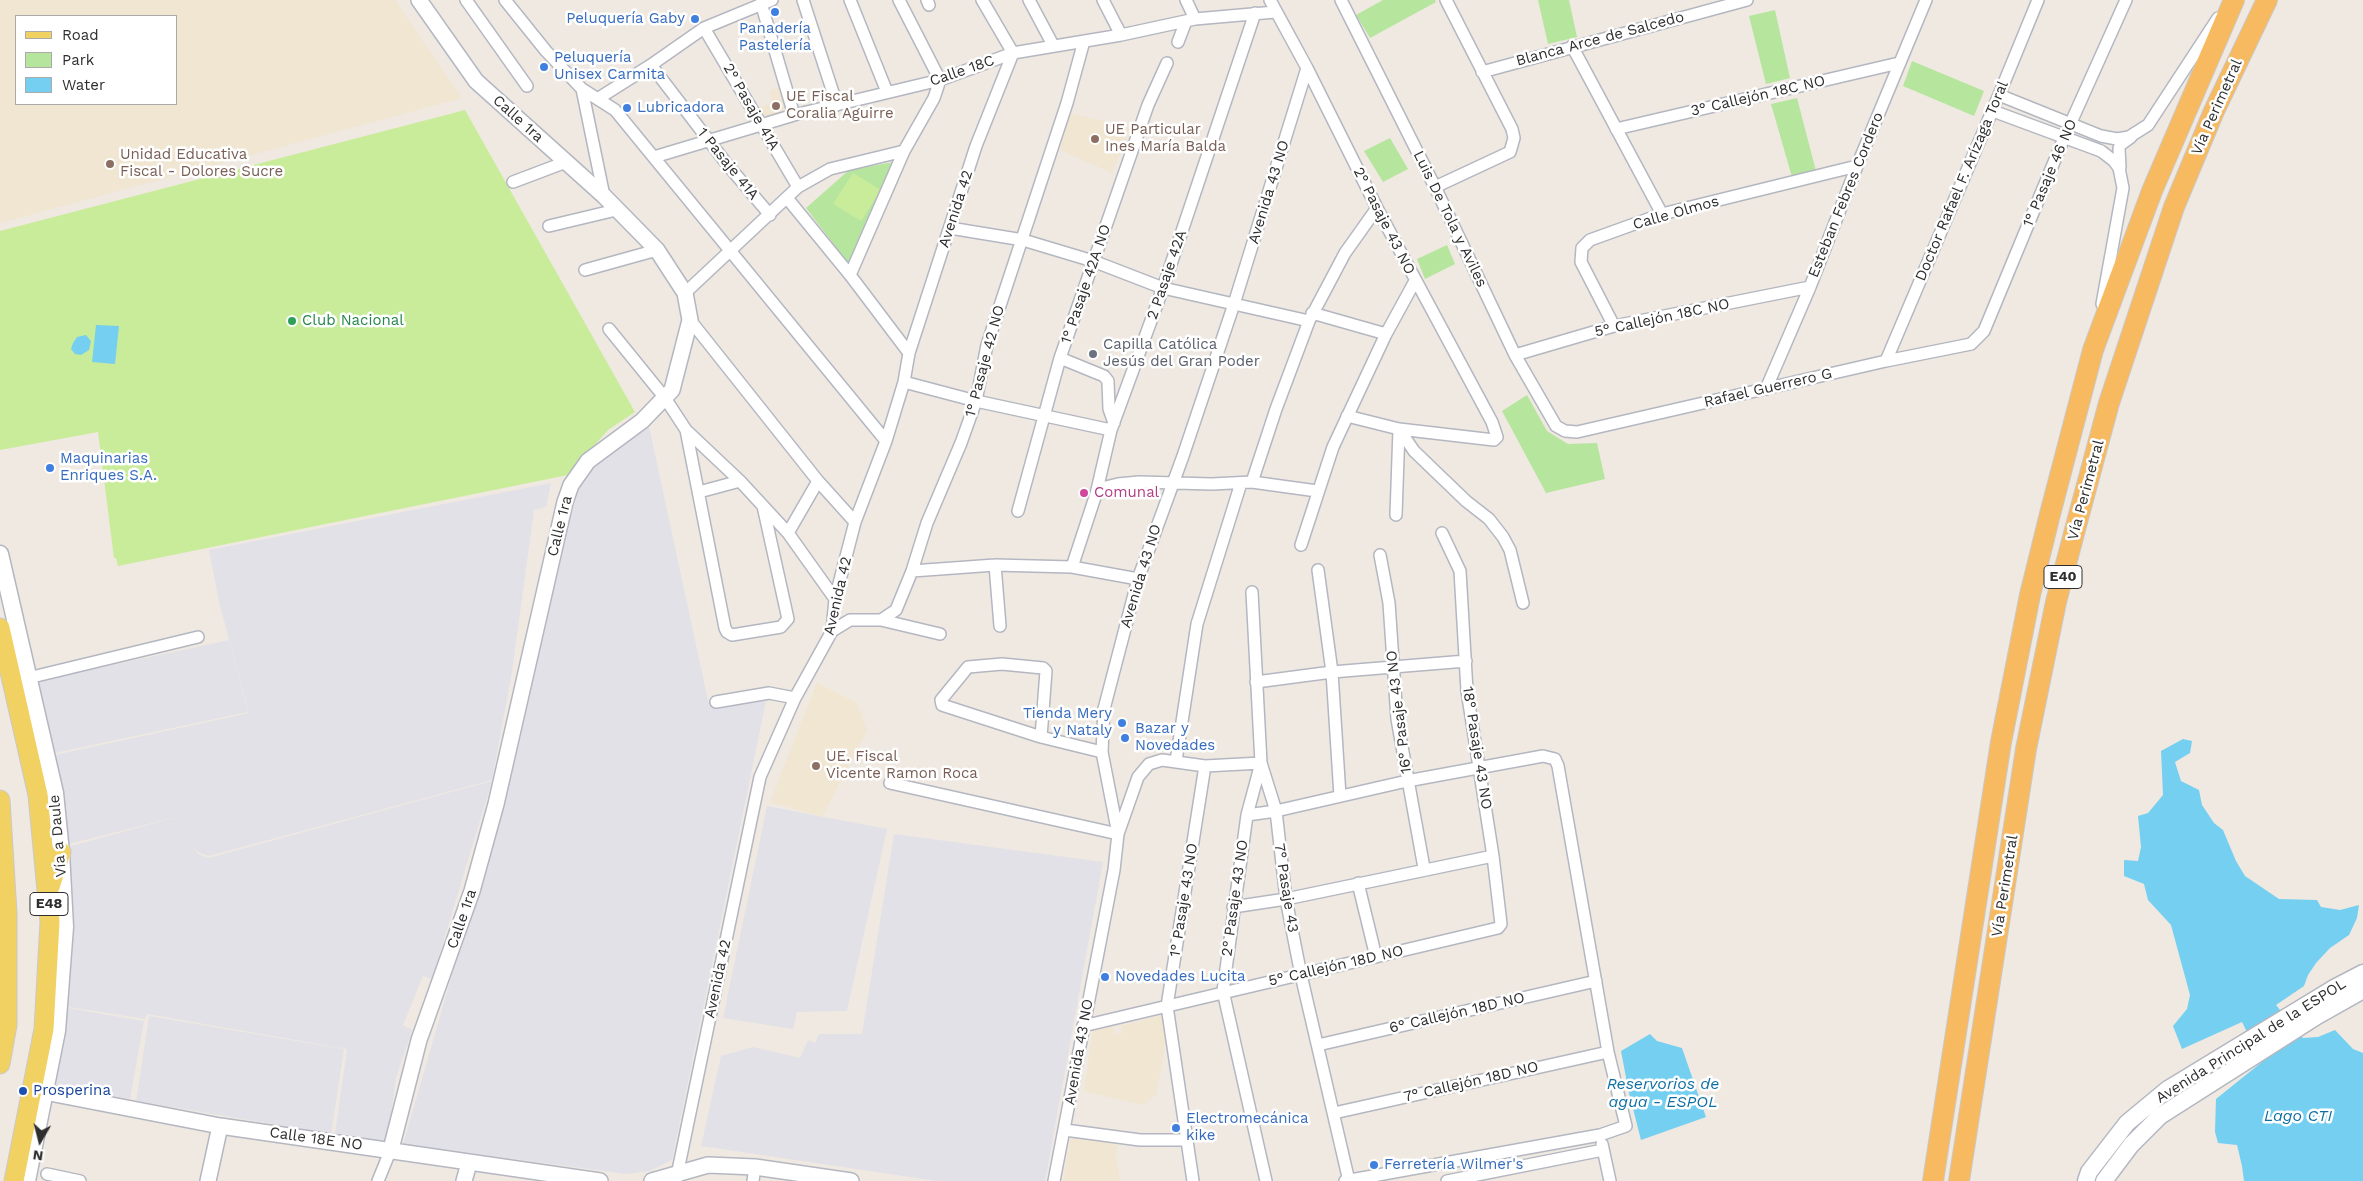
<!DOCTYPE html>
<meta charset="utf-8">
<style>
body{margin:0}
#map{position:relative;width:2363px;height:1181px;overflow:hidden;background:#efe9e1;font-family:"Work Sans",sans-serif}
canvas{display:block}
.legend{position:absolute;left:15px;top:15px;width:162px;height:90px;box-sizing:border-box;background:#fff;border:1px solid #ababab;margin:0;padding:6px 9px;list-style:none;font-size:15px;color:#2e2e2e}
.legend li{display:flex;align-items:center;gap:10px;height:25px}
.legend b{width:25px;border:1px solid #ababab}
.north{position:absolute;left:15px;top:1116px;width:50px;height:50px;-webkit-text-stroke:4px #fff;paint-order:stroke;rotate:188deg;font-size:14px;font-weight:700;line-height:20px;text-align:center;color:#2e2e2e}
.north::after{content:'';display:block;margin:auto;width:18px;height:22px;background:#2e2e2e;clip-path:polygon(50% 0,100% 100%,50% 72%,0 100%)}
</style>
<div id="map">
<canvas width="2363" height="1181"></canvas>
<ul class="legend">
<li><b style="height:6px;background:#f2d163"></b>Road</li>
<li><b style="height:14px;background:#b6e59e"></b>Park</li>
<li><b style="height:14px;background:#75cff0"></b>Water</li>
</ul>
<div class="north">N</div>
</div>
<script>
const c = document.querySelector('canvas').getContext('2d');
c.lineJoin = 'round';
function fillPath(path, color) { c.fillStyle = color; c.fill(path, 'evenodd'); }
const poly = rows => new Path2D(rows.map(r => 'M' + r).join(''));
function trace(path, color, width, dash) { c.strokeStyle = color; c.lineWidth = width; c.lineCap = dash ? 'butt' : 'round'; c.setLineDash(dash || []); c.stroke(path); }
function write(font, color, halo, rows, align = 'center') {
  c.font = font + ' "Work Sans",sans-serif'; c.lineWidth = 5; c.setLineDash([]); c.textBaseline = 'middle'; c.strokeStyle = halo; c.fillStyle = color; for (const [text, x, y, turn = 0] of rows) {
    c.save(); c.translate(x, y); c.rotate((+turn || 0) * Math.PI / 180); c.textAlign = isNaN(turn) ? turn : align; if (halo) c.strokeText(text, 0, 0); c.fillText(text, 0, 0); c.restore();
  }
}
fillPath(poly([
 [648,422,709,705,767,696,672,1160,650,1171,626,1174,403,1144,517,751,574,490,582,474],
 [551,483,546,507,534,510,512,672,492,780,209,856,199,853,192,846,188,831,192,846,198,854,208,858,492,781,432,979,423,976,403,1025,412,1030,396,1078,387,1143,335,1134,347,1049,147,1014,145,1019,62,1006,64,848,184,815,65,845,50,756,249,713,219,602,209,550],
 [229,640,248,712,50,754,34,682],
 [767,806,887,829,847,1011,797,1012,793,1029,723,1018],
 [894,834,1103,862,1045,1181,937,1181,701,1146,721,1056,753,1047,800,1058,808,1040,815,1043,819,1034,862,1034],
 [62,1007,144,1021,130,1099,53,1086],
 [149,1016,344,1049,331,1134,136,1101]
]), '#e3e1e8');
fillPath(poly([
 [0,0,395,0,462,98,0,223],
 [16,16,176,16,176,104,16,104],
 [782,87,789,113,762,120,756,109,772,103,770,90],
 [1070,113,1131,128,1112,173,1060,150],
 [817,683,857,703,867,730,822,817,770,802],
 [1165,1014,1167,1035,1156,1095,1143,1105,1084,1091,1093,1029,1113,1027,1115,1034,1122,1033,1121,1026],
 [1072,1132,1118,1138,1116,1155,1120,1181,1063,1181]
]), '#f0e6d1');
fillPath(poly([
 [1383,0,1435,0,1436,2,1370,38,1356,15],
 [1538,0,1569,0,1577,37,1548,44],
 [1775,10,1790,78,1766,84,1749,16],
 [1912,61,1984,91,1974,116,1903,86],
 [1797,98,1816,171,1792,177,1771,104],
 [1390,138,1408,169,1383,182,1364,151],
 [894,162,853,263,848,263,806,208,849,170],
 [1447,245,1455,264,1425,279,1417,259],
 [1527,395,1547,431,1568,444,1597,443,1605,479,1546,493,1502,411]
]), '#b6e59e');
fillPath(poly([
 [465,110,635,412,608,430,568,475,118,566,116,558,114,558,98,432,0,450,0,231],
 [853,173,881,190,861,221,833,204]
]), '#c9ec9a');
fillPath(poly([
 [96,325,119,326,115,364,92,362],
 [86,335,91,341,89,350,81,355,75,354,71,349,73,343,77,337],
 [2183,739,2192,741,2190,753,2175,762,2181,781,2199,790,2202,805,2214,823,2223,830,2236,861,2245,876,2279,899,2317,900,2321,907,2340,910,2359,905,2357,918,2349,935,2330,948,2316,963,2308,975,2304,986,2276,1005,2303,1038,2318,1037,2335,1030,2353,1049,2363,1053,2363,1181,2244,1181,2242,1166,2237,1145,2218,1143,2215,1132,2216,1099,2262,1062,2242,1022,2182,1049,2173,1026,2187,1009,2190,995,2171,925,2148,900,2144,884,2124,876,2124,860,2138,861,2141,847,2138,816,2148,813,2163,795,2161,751],
 [1650,1034,1657,1041,1682,1048,1706,1117,1641,1140,1629,1093,1621,1051]
]), '#75cff0');
const minor = poly([
 [466,0,527,86],
 [505,0,546,51,582,89,615,110,886,441],
 [803,0,837,105],
 [850,0,887,92],
 [899,0,940,80],
 [927,0,929,5],
 [1029,0,1053,45],
 [1103,0,1121,35],
 [1186,0,1195,19],
 [1270,0,1307,68,1377,208,1492,422,1497,437,1494,440,1399,429,1347,416],
 [1341,0,1435,187,1515,355,1556,426,1565,431,1577,432,1886,361,1971,344,1984,331,2064,138,2126,0],
 [761,3,794,115],
 [704,28,798,187],
 [1178,42,1186,21],
 [1572,46,1662,214],
 [651,65,726,163,770,215],
 [1482,72,1747,0],
 [582,89,604,196],
 [1999,95,2101,136,2117,139,2129,137,2148,125,2218,18],
 [599,98,651,65,704,28,772,0],
 [1993,111,2101,151,2114,161,2119,168,2123,188,2102,304],
 [1616,129,1899,63],
 [654,157,794,115,940,80,1013,53,1121,35,1195,19,1275,12],
 [2120,167,2119,149,2120,145,2131,137],
 [513,182,566,162],
 [1435,187,1510,152,1514,138,1512,129,1446,0],
 [787,198,850,275,909,353],
 [549,226,616,210],
 [950,228,1023,240,1093,261,1163,288,1309,321],
 [585,270,657,250],
 [850,275,904,151],
 [685,293,798,187,830,169,904,151,934,98,940,80],
 [1312,313,1386,334],
 [690,320,818,481,855,522],
 [1614,326,1581,262,1582,248,1590,240,1662,214,1857,166],
 [609,329,665,398,686,430,740,481,788,533,835,599],
 [1515,355,1614,326,1810,287],
 [1060,358,1104,376,1108,381,1109,409,1114,423],
 [1886,361,1999,95,2038,0],
 [904,382,976,401,1111,430],
 [1766,389,1810,287,1857,166,1926,0],
 [686,430,725,628,727,632,732,635,781,627,788,619,763,506],
 [1252,482,1276,409,1309,321,1345,253,1377,208],
 [699,492,740,481],
 [1096,494,1106,487,1118,484,1139,482,1212,484,1252,482,1317,491],
 [1018,511,1060,358,1148,105,1167,63],
 [1396,515,1399,429,1414,451,1466,501,1489,519,1503,537,1510,550,1523,603],
 [788,533,818,481],
 [1301,545,1333,447,1386,334,1415,281],
 [1380,555,1389,603,1397,719,1424,868],
 [995,565,1000,626],
 [1072,567,1096,494,1111,430,1163,288,1255,13],
 [1318,570,1332,672,1340,796],
 [912,571,995,565,1072,567,1138,579],
 [1252,592,1261,763,1276,811,1286,899,1301,975,1349,1181],
 [881,620,940,634],
 [832,631,850,620,881,620,896,610,912,571,927,523,961,443,976,401,987,345,1067,103,1084,41],
 [28,678,198,637],
 [1256,682,1332,672,1466,661],
 [716,702,769,693,795,698],
 [1041,737,1046,671,1043,668,1002,664,968,667,941,700,942,705,1041,737,1102,752],
 [1176,761,1197,624,1241,483],
 [890,783,1118,834,1102,752,1104,709,1138,579,1183,456,1234,304,1307,68],
 [1247,815,1276,811,1407,781,1543,756,1555,759,1558,766,1608,1052,1626,1126,1600,1135,1345,1181],
 [1358,883,1376,957],
 [1233,907,1286,899,1493,856],
 [1083,1026,1498,928,1501,924,1493,856,1467,691,1460,571,1442,533],
 [1318,1045,1596,981],
 [1334,1113,1608,1052],
 [1065,1130,1140,1140,1186,1140],
 [1602,1144,1610,1181],
 [47,1174,80,1181],
 [676,1180,760,777,795,698,832,631,835,599,855,522,886,441,904,382,909,353,976,146,1013,53,982,0],
 [378,1181,391,1149],
 [753,1181,755,1167],
 [1054,1181,1114,870,1118,834,1138,777,1149,764,1162,760,1205,766,1261,763,1247,815,1223,991,1266,1181],
 [1193,1181,1167,1006,1205,766],
 [1447,1181,1603,1150]
]);
const tertiary = poly([
 [34,1090,220,1126,600,1181],
 [391,1149,419,1040,472,891,496,804,565,502,571,485,588,461,642,421,672,390,690,320,685,293,657,250,604,196,476,81,419,0],
 [208,1181,220,1126],
 [464,1181,469,1163],
 [652,1181,708,1165,755,1167,851,1181]
]);
const secondary = poly([
 [0,554,55,793,61,852,65,927,57,1031,27,1181],
 [2086,1181,2089,1172,2127,1123,2168,1089,2334,988,2363,973],
 [2104,1181,2131,1145,2160,1116,2317,1016,2363,990]
]);
const primary = poly([
 [0,628,38,795,50,922,44,1029,14,1181],
 [0,800,7,913,7,1025,0,1064],
 [50,887,61,852]
]);
const trunk = poly([
 [1933,1181,2001,742,2030,595,2050,514,2093,350,2152,191,2234,0],
 [1959,1181,2026,749,2056,602,2077,522,2109,403,2174,207,2214,111,2267,0]
]);
trace(minor, '#b4b7c1', 14);
trace(tertiary, '#b4b7c1', 18);
trace(secondary, '#b4b7c1', 19);
trace(primary, '#c9c9c9', 21);
trace(trunk, '#c9c9c9', 22);
trace(minor, '#fff', 11);
trace(tertiary, '#fff', 15);
trace(secondary, '#fff', 16);
trace(primary, '#f2d163', 19);
trace(trunk, '#f8ba60', 20);
for (const [x, y, r, color] of [
 [775,12,5,"#3f7fe0"],
 [695,19,5,"#3f7fe0"],
 [544,67,5,"#3f7fe0"],
 [776,106,5,"#8d6e63"],
 [627,108,5,"#3f7fe0"],
 [1095,139,5,"#8d6e63"],
 [110,164,5,"#8d6e63"],
 [292,321,5,"#2e9e5b"],
 [1093,354,5,"#6b7280"],
 [50,468,5,"#3f7fe0"],
 [1084,493,5,"#d1479c"],
 [1122,723,5,"#3f7fe0"],
 [1125,738,5,"#3f7fe0"],
 [816,766,5,"#8d6e63"],
 [1105,977,5,"#3f7fe0"],
 [23,1091,5,"#1a4fb4"],
 [1176,1128,5,"#3f7fe0"],
 [1374,1165,5,"#3f7fe0"]
]) { const dot = new Path2D(); dot.arc(x, y, r, 0, 2 * Math.PI); c.fillStyle = color; c.fill(dot); trace(dot, '#fff', 2); }
for (const [x, y, w] of [
 [2063,577,38],
 [49,904,38]
]) { const box = new Path2D(); box.roundRect(x - w / 2, y - 11.5, w, 23, 4); c.fillStyle = '#fff'; c.fill(box); trace(box, '#2e2e2e', 1); }
write('bold 14px', '#2e2e2e', null, [
 ["E40",2063,577],
 ["E48",49,904]
]);
write('15px', '#366cbe', '#fff', [
 ["Peluquería Gaby",685,19,"right"],
 ["Panadería",775,29,"center"],
 ["Pastelería",775,46,"center"],
 ["Peluquería",554,58],
 ["Unisex Carmita",554,75],
 ["Lubricadora",637,108],
 ["Maquinarias",60,459],
 ["Enriques S.A.",60,476],
 ["Tienda Mery",1112,714,"right"],
 ["y Nataly",1112,731,"right"],
 ["Bazar y",1135,729],
 ["Novedades",1135,746],
 ["Novedades Lucita",1115,977],
 ["Electromecánica",1186,1119],
 ["kike",1186,1136],
 ["Ferretería Wilmer's",1384,1165]
], 'left');
write('15px', '#2e2e2e', '#fff', [
 ["Blanca Arce de Salcedo",1600,39,-15],
 ["Calle 18C",962,71,-19],
 ["3° Callejón 18C NO",1758,96,-13],
 ["2° Pasaje 41A",751,107,60],
 ["Vía Perimetral",2217,107,-66],
 ["Calle 1ra",518,119,42],
 ["1 Pasaje 41A",728,164,51],
 ["1° Pasaje 46 NO",2050,173,-67],
 ["Doctor Rafael F. Arízaga Toral",1962,181,-67],
 ["Avenida 43 NO",1269,192,-73],
 ["Esteban Febres Cordero",1846,195,-68],
 ["Avenida 42",956,209,-72],
 ["Calle Olmos",1676,213,-16],
 ["Luis De Tola y Aviles",1450,219,64],
 ["2° Pasaje 43 NO",1384,221,63],
 ["2 Pasaje 42A",1167,275,-71],
 ["1° Pasaje 42A NO",1086,284,-71],
 ["5° Callejón 18C NO",1662,318,-12],
 ["1° Pasaje 42 NO",985,361,-75],
 ["Rafael Guerrero G",1768,388,-13],
 ["Vía Perimetral",2086,490,-75],
 ["Calle 1ra",560,526,-76],
 ["Avenida 43 NO",1141,576,-73],
 ["Avenida 42",838,596,-77],
 ["16° Pasaje 43 NO",1399,712,-97],
 ["18° Pasaje 43 NO",1477,748,81],
 ["Vía a Daule",58,836,-95],
 ["Vía Perimetral",2005,886,-81],
 ["7° Pasaje 43",1286,888,81],
 ["2° Pasaje 43 NO",1235,898,-82],
 ["1° Pasaje 43 NO",1184,900,-81],
 ["Calle 1ra",462,919,-71],
 ["5° Callejón 18D NO",1336,966,-13],
 ["Avenida 42",718,979,-78],
 ["6° Callejón 18D NO",1457,1013,-13],
 ["Avenida Principal de la ESPOL",2251,1041,-32],
 ["Avenida 43 NO",1079,1052,-80],
 ["7° Callejón 18D NO",1471,1082,-13],
 ["Calle 18E NO",316,1139,8]
]);
write('15px', '#785e54', '#fff', [
 ["UE Fiscal",786,97],
 ["Coralia Aguirre",786,114],
 ["UE Particular",1105,130],
 ["Ines María Balda",1105,147],
 ["Unidad Educativa",120,155],
 ["Fiscal - Dolores Sucre",120,172],
 ["UE. Fiscal",826,757],
 ["Vicente Ramon Roca",826,774]
], 'left');
write('15px', '#27864d', '#fff', [
 ["Club Nacional",302,321]
], 'left');
write('15px', '#5b616d', '#fff', [
 ["Capilla Católica",1103,345],
 ["Jesús del Gran Poder",1103,362]
], 'left');
write('15px', '#b23c85', '#fff', [
 ["Comunal",1094,493]
], 'left');
write('15px', '#164399', '#fff', [
 ["Prosperina",33,1091]
], 'left');
write('italic 16px', '#0d6fa3', '#fff', [
 ["Reservorios de",1663,1084],
 ["agua - ESPOL",1663,1102],
 ["Lago CTI",2298,1116]
]);
</script>
